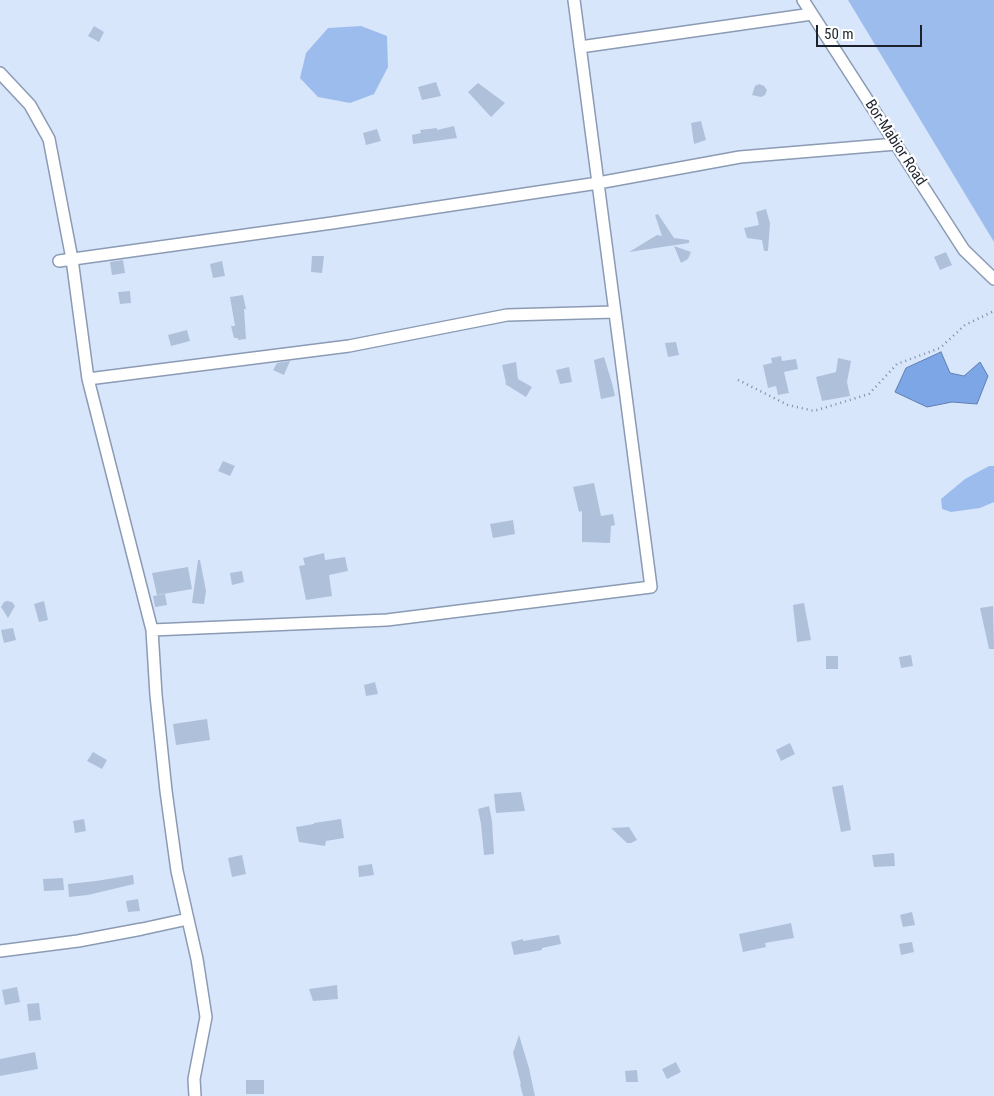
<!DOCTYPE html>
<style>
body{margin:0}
#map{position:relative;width:994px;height:1096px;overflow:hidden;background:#d8e6fc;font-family:"Roboto Condensed",sans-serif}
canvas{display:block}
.scale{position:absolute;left:816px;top:25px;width:106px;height:22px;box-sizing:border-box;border:2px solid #1c222c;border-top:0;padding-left:6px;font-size:15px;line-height:18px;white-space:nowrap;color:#1c222c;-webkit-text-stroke:4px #fff;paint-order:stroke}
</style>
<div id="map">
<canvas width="994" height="1096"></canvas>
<div class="scale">50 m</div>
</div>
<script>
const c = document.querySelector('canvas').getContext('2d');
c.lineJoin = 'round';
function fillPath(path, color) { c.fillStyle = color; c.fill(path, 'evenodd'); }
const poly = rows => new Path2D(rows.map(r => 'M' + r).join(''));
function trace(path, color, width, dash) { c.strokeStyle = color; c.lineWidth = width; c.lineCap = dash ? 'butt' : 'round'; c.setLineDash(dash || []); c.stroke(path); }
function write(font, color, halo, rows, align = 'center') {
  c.font = font + ' "Roboto Condensed",sans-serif'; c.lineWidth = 4.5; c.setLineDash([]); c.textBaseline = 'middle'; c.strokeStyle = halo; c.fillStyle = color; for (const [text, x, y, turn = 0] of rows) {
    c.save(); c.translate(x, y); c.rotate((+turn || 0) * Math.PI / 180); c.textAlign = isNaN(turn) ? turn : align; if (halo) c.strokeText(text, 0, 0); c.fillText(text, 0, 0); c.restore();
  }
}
fillPath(poly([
 [848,0,994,0,994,242],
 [361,26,387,36,388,67,374,94,350,103,318,97,300,78,306,53,328,28],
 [989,466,994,466,994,502,980,508,951,512,942,509,941,499,965,479]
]), '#9cbcee');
const water = poly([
 [941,352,950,373,964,376,980,362,988,376,977,404,952,402,927,407,895,392,906,368,941,352]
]);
fillPath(water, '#7da6e7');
trace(water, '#607eaf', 1);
fillPath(poly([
 [94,26,104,32,99,42,88,36],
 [436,82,441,96,422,100,418,87],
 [478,83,505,103,491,117,468,92],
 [759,84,764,86,767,90,765,95,761,97,752,95,755,86],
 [701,121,706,140,694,144,691,123],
 [454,126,457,138,413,144,412,135,421,133,420,130,437,128,437,130],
 [377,129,381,141,366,145,363,133],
 [766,209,770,223,768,251,764,251,762,240,747,238,744,228,759,225,756,212],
 [658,214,674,238,689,240,689,243,629,252,657,235,662,236,655,215],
 [674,246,691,252,688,259,681,263],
 [946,252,952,265,940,270,934,257],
 [312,256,324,256,322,273,311,272],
 [123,260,125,273,112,275,110,262],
 [222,261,225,276,213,278,210,264],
 [130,291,131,303,120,304,118,292],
 [243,295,246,309,244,309,246,339,238,340,238,338,234,338,231,326,235,326,230,297],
 [187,330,190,341,171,346,168,335],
 [676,342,679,355,668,357,665,343],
 [781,356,782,361,796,359,798,369,784,372,789,393,778,395,776,386,768,388,763,365,772,363,771,358],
 [604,357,612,383,615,396,601,399,594,360],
 [838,358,851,361,847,382,850,396,822,401,816,377,836,372],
 [290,361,284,375,273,370,277,363],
 [516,362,518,379,532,387,526,397,505,384,506,383,502,365],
 [569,367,572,382,560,384,556,370],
 [223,461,235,466,230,476,218,471],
 [594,483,601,516,613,514,615,525,611,526,610,543,582,542,582,511,579,512,573,487],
 [513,520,515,534,493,538,490,524],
 [324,553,325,560,345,557,348,571,329,575,332,596,306,600,299,566,305,565,303,558],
 [198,560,200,560,206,591,204,604,192,603],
 [188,567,192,589,157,595,152,573],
 [242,571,244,582,232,585,230,573],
 [165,594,167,605,155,607,153,596],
 [7,601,12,602,15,606,8,618,1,607,4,602],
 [44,601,48,620,39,622,34,604],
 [804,603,811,640,797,642,793,605],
 [993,606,994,649,989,649,980,608],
 [13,628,16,640,4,643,1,630],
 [911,655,913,666,901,668,899,657],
 [826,656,838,656,838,669,826,669],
 [375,682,378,694,366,696,364,685],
 [207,719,210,740,176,745,173,724],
 [790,743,795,754,781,761,776,750],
 [93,752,107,760,102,769,87,761],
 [843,785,851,830,841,832,832,787],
 [521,792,525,811,496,813,494,794],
 [489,806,492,821,494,854,484,855,481,824,478,809],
 [84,819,86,831,75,833,73,821],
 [341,819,344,838,326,841,325,846,299,842,296,827,314,824,314,823],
 [629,827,637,840,631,843,627,843,611,828],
 [894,853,895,866,874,867,872,855],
 [242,855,246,874,232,877,228,858],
 [372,864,374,875,359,877,358,866],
 [133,875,134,884,88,895,69,897,68,884,96,881],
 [63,878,64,890,44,891,43,879],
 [138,899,140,911,128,912,126,901],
 [912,912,915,925,903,927,900,915],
 [791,923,794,938,765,943,766,947,743,952,739,934],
 [559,935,561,944,542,948,542,950,514,955,511,942,523,939,523,941],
 [912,942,914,952,901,955,899,944],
 [337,985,338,999,313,1001,309,989],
 [17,987,20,1002,5,1005,2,990],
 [39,1003,41,1020,29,1021,27,1004],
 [519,1035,529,1068,535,1096,523,1096,520,1084,521,1084,513,1053],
 [35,1052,38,1069,0,1076,0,1059],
 [676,1062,681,1072,667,1079,662,1069],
 [637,1070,638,1082,626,1082,625,1071],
 [246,1080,264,1080,264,1094,246,1094]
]), '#afc0da');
const minor = poly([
 [803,0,964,250,994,279],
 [580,47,812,14],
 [0,73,30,105,49,139,72,259,88,379,152,630,156,695,166,791,177,871,197,959,206,1017,194,1079,195,1096],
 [59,261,332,223,598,183,740,157,896,144],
 [88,379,349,346,507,315,615,312],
 [152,630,387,620,651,587,574,0],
 [0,951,78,941,142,929,188,919]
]);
trace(minor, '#8b9bb4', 14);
trace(poly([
 [738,380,788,405,814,411,869,394,897,364,940,348,965,325,994,311]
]), '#818b9c', 2.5, [1, 4]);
trace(minor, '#fff', 11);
write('15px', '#1c222c', '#fff', [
 ["Bor-Mabior Road",895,143,57]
]);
</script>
